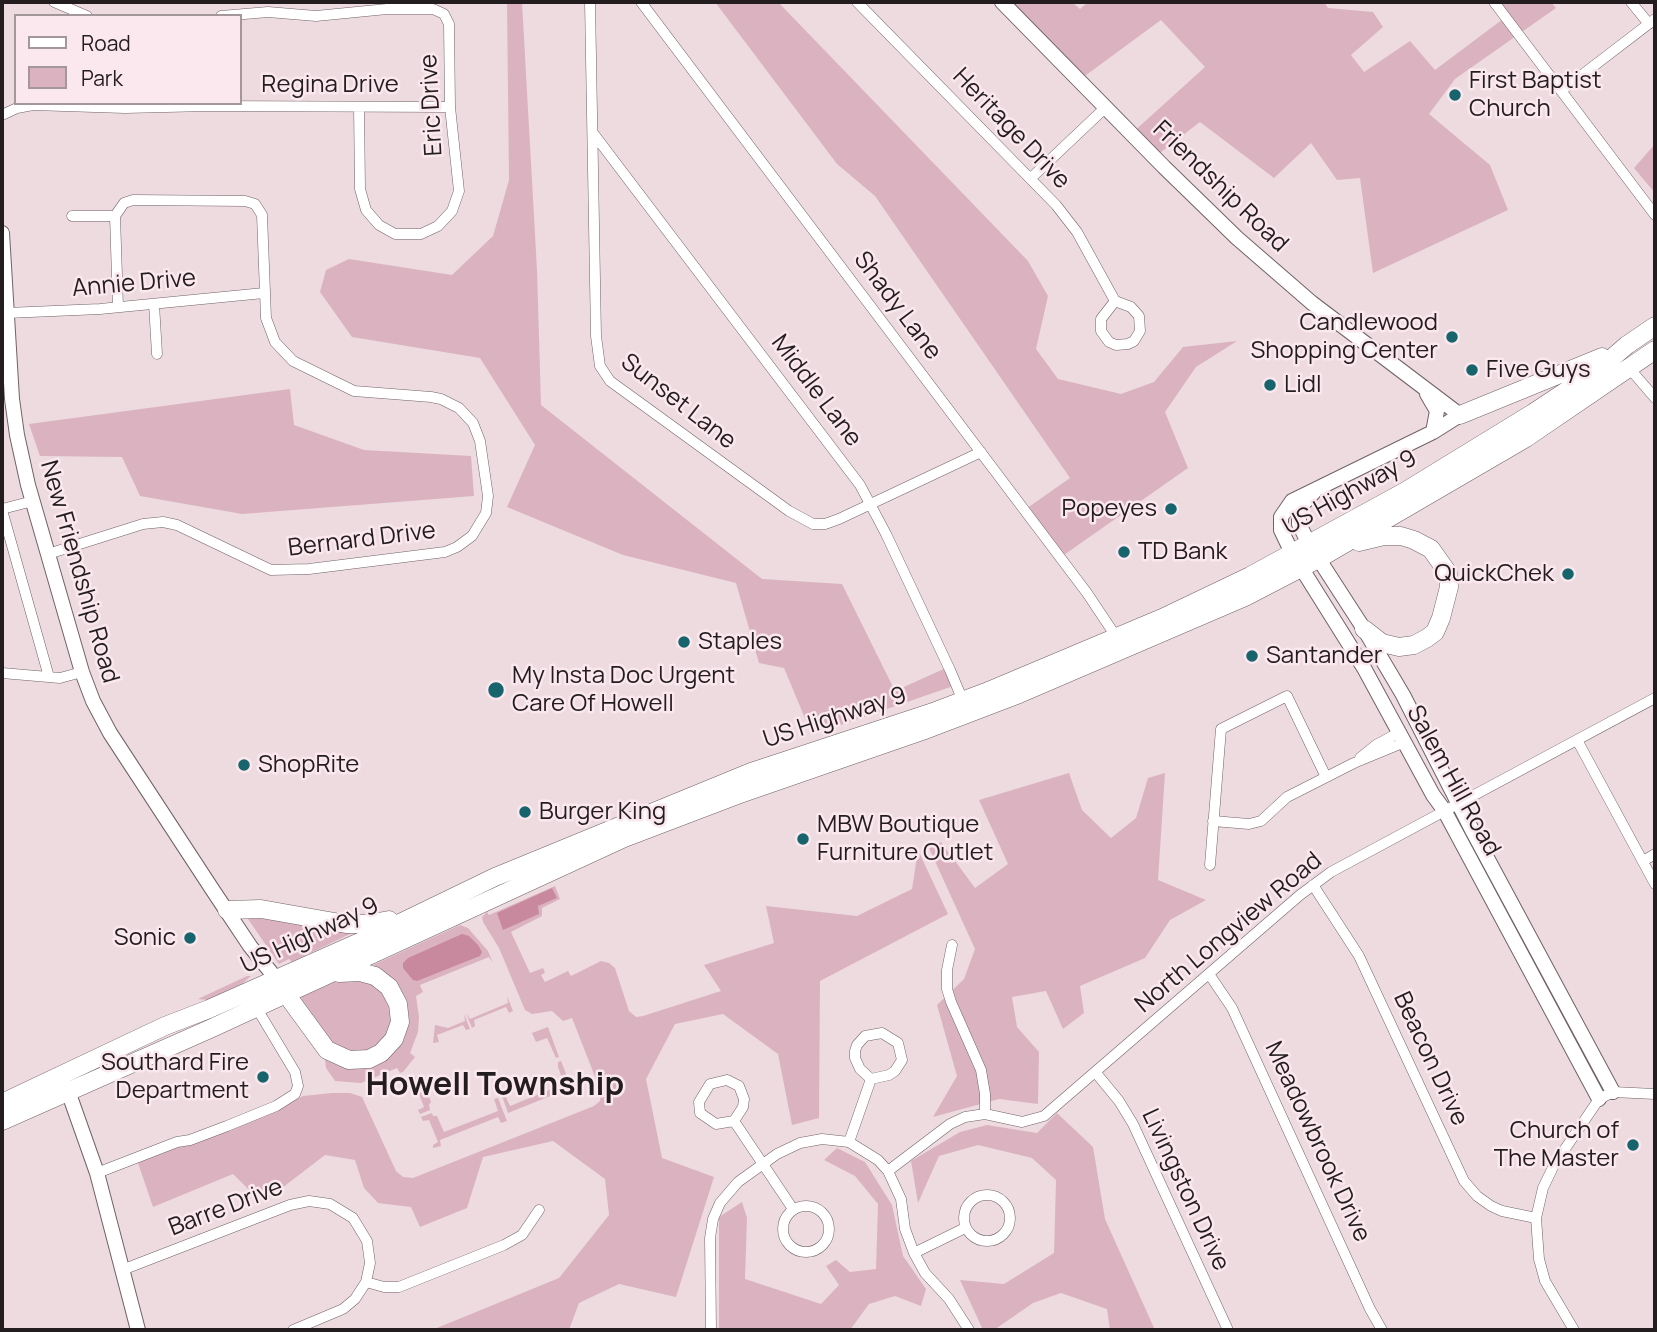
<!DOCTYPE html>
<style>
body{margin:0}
#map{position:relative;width:1657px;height:1332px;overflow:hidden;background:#eddbe0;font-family:Manrope,sans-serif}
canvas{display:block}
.frame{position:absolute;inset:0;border:4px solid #231d1f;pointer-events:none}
.legend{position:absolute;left:14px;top:14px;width:228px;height:91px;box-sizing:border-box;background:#fae8ee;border:2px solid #a4979b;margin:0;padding:9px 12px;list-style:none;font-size:21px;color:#231d1f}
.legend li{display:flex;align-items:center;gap:14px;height:35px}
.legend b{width:35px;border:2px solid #a4979b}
</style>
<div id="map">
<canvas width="1657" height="1332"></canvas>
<div class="frame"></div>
<ul class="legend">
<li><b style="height:9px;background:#fff"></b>Road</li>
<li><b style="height:19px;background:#dbb3c0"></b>Park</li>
</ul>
</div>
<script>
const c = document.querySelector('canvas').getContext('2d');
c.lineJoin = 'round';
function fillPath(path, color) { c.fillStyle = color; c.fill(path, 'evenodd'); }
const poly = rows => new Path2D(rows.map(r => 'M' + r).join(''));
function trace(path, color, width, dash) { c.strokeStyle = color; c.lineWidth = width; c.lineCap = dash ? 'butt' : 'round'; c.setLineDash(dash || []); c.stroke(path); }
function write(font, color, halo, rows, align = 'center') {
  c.font = font + ' Manrope,sans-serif'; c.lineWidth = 5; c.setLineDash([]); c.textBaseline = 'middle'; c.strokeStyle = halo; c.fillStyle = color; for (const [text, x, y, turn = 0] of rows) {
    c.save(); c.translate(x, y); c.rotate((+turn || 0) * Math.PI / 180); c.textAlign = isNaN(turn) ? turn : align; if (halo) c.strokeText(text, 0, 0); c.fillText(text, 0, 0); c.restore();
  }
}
fillPath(poly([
 [507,2,522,2,537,270,541,405,762,579,842,584,895,691,948,667,956,685,812,735,784,668,759,663,736,583,623,555,507,507,535,445,480,358,352,337,320,292,326,270,349,259,452,275,493,236,509,180],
 [715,2,778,2,1028,261,1048,296,1036,349,1058,379,1121,394,1154,382,1183,347,1237,341,1196,367,1165,412,1188,468,1061,557,1023,511,1070,478,875,196,837,164],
 [1000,2,1072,2,1080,9,1088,2,1324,2,1328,8,1373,12,1383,27,1351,55,1364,72,1410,41,1435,70,1503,19,1490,2,1551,2,1556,8,1455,79,1429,114,1490,165,1508,210,1373,273,1360,178,1337,180,1311,143,1274,178,1200,122,1152,159,1131,134,1205,67,1161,20,1078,81],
 [1655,144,1655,193,1634,168],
 [290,389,294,425,364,450,471,456,474,496,242,514,140,496,122,457,40,456,29,424],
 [1069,773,1082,810,1111,838,1136,818,1148,778,1165,773,1158,880,1206,900,1170,920,1145,958,1080,986,1084,1013,1063,1029,1046,991,1012,997,1017,1027,1039,1052,1038,1104,999,1099,933,1117,957,1076,937,1005,964,979,975,949,929,848,941,842,975,888,1008,864,979,800],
 [918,850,948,914,820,981,819,1118,792,1125,778,1054,723,1014,675,1024,646,1079,662,1158,714,1177,676,1297,619,1284,579,1303,569,1330,432,1330,559,1278,609,1215,605,1179,553,1141,483,1157,467,1208,420,1227,411,1207,378,1203,364,1188,355,1160,325,1155,265,1201,250,1191,233,1174,153,1207,137,1160,252,1121,303,1096,332,1093,350,1093,362,1097,396,1171,403,1177,413,1178,594,1106,600,1101,601,1092,572,1018,563,1021,552,1011,532,1014,525,1010,499,948,483,922,482,917,487,912,489,915,555,886,560,899,542,908,542,916,511,932,530,973,543,968,545,973,541,975,545,982,568,971,571,976,601,961,609,963,615,968,629,1011,636,1017,643,1016,721,991,704,965,774,943,766,906,857,916,912,889],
 [252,912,351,931,352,933,292,962,289,959,279,964,246,916],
 [460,925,468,928,488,951,493,963,489,957,420,985,423,992,416,996,419,1017,418,1032,410,1053,415,1057,403,1072,400,1073,397,1068,361,1083,335,1081,326,1068,325,1059,343,1067,370,1067,388,1059,404,1040,409,1018,404,995,394,980,373,965],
 [247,976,251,976,242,984,208,1000,198,999],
 [350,977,382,987,396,1019,376,1051,338,1051,300,1001,302,999,301,997,339,980],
 [507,996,513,1011,509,1013,506,1007,474,1020,475,1026,472,1028,466,1013,470,1019,508,1003],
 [464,1014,470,1029,466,1030,463,1025,437,1035,439,1042,433,1043,435,1025,448,1028,465,1021],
 [548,1027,559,1057,556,1058,547,1038,536,1042,532,1033],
 [561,1061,572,1089,578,1088,579,1092,571,1094,568,1089,508,1113,502,1096,505,1095,510,1106,564,1084,558,1067,558,1062],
 [419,1076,422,1078,431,1102,429,1105,430,1110,420,1114,418,1110,424,1107,414,1081,407,1081],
 [498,1098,507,1121,501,1123,498,1117,440,1140,441,1146,433,1148,433,1145,438,1142,429,1120,423,1121,421,1117,432,1113,433,1116,437,1116,444,1132,498,1111,494,1099],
 [1057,1113,1093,1147,1105,1219,1155,1330,1110,1330,1107,1309,1061,1293,1033,1303,994,1330,983,1330,960,1280,1004,1284,1054,1253,1056,1180,1032,1158,978,1145,939,1156,918,1203,911,1161,960,1132,987,1125,1037,1133],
 [837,1148,865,1162,892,1205,903,1256,926,1289,921,1306,895,1296,869,1304,850,1330,719,1330,719,1217,742,1202,747,1218,745,1279,821,1304,839,1285,826,1266,836,1260,850,1272,876,1269,878,1204,855,1176,824,1160]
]), '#dbb3c0');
fillPath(poly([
 [552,888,557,898,538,906,539,914,503,930,497,913],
 [462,934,469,936,478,945,482,952,480,956,417,981,413,980,403,968,403,963,408,958]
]), '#c8899f');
const street = poly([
 [54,2,87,16],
 [590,2,596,336,600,366,610,381,789,511,813,524,825,524,839,519,981,452],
 [641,2,1087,593,1117,638],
 [857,2,1056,205,1077,232,1115,301],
 [1494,2,1655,215],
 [1631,2,1649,24],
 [221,16,268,12,316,16,387,9,433,9,444,14,449,24,450,107,459,191,452,211,438,226,421,234,395,234,379,225,366,210,360,189,359,107],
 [1561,91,1655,19],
 [2,115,17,108,33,105,125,108,207,106,450,107],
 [593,133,860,485,886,534,950,670,963,701],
 [1031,178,1106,107],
 [72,216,115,216],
 [1115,301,1131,307,1139,316,1140,331,1134,341,1128,344,1116,345,1109,342,1101,331,1101,319,1115,301],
 [154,304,157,354],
 [7,313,100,309,264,293],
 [1630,369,1655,398],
 [2,509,33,501],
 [2,510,49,677],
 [48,554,143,524,163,522,177,525,271,570,309,569,445,552,457,547,472,536,486,513,488,496,480,441,473,423,459,408,441,399,431,397,354,391,293,361,275,342,266,318,262,215,255,204,245,201,133,200,124,203,115,216,118,307],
 [2,673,60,678,82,672],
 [1577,740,1655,884],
 [1360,758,1376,745,1400,732],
 [1213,821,1249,824,1261,821,1287,797,1354,763,1405,742],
 [1643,861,1655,854],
 [1210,865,1221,729,1287,696,1326,777],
 [1313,885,1359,956,1464,1181,1477,1196,1491,1206,1502,1211,1536,1218],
 [952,945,947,970,947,989,951,1002,981,1070,985,1094,985,1114],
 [1209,974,1232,1008,1370,1309,1382,1330],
 [882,1033,898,1043,902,1060,895,1071,889,1075,871,1079,860,1069,855,1058,855,1051,857,1045,865,1036,882,1033],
 [1096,1073,1119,1101,1133,1124,1228,1330],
 [727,1080,739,1086,744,1099,743,1107,734,1121,716,1124,700,1113,699,1102,710,1084,727,1080],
 [734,1121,793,1209],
 [849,1142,871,1079],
 [888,1171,950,1124,965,1117,985,1114,1022,1122,1044,1116,1300,895,1331,872,1655,698],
 [97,1173,177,1142,190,1140,227,1126,276,1106,295,1094,298,1086,295,1072,256,1007],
 '964 1218a23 23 0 1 1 46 0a23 23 0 1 1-46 0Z',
 '783 1229a23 23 0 1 1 46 0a23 23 0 1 1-46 0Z',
 [914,1253,965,1228],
 [122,1270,290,1205,309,1201,330,1204,353,1218,367,1241,370,1263,366,1282,355,1299,343,1309,293,1330],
 [366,1282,384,1287,399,1287,504,1245,522,1235,539,1210],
 [711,1330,710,1238,713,1219,720,1203,738,1182,777,1154,800,1143,822,1139,849,1142,878,1160,888,1171,901,1199,905,1229,914,1253,925,1273,949,1299,969,1330],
 [1574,1330,1545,1281,1539,1259,1536,1218,1543,1188,1554,1165,1599,1099,1613,1092,1655,1094]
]);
const secondary = poly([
 [1002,2,1164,167,1237,238,1312,303,1460,415,1433,432,1292,501,1281,517,1281,530,1292,553,1364,668,1433,795,1444,810,1599,1099],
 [2,233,12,399,17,435,28,485,82,672,93,701,110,733,212,889,250,946,281,985],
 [1427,394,1437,411,1433,432],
 [1314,492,1302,505,1299,516,1299,524,1309,544,1364,629,1403,695,1472,830,1613,1092],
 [68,1091,97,1173,138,1330]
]);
const highway = poly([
 [1460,415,1602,357],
 [1359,542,1384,536,1401,536,1414,540,1431,549,1448,573,1449,587,1441,618,1435,632,1427,638,1414,645,1399,647,1382,643,1364,629],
 [227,910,261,909,346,924,367,924,389,920],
 [286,994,327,1050,349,1060,369,1059,381,1053,394,1039,400,1022,398,1004,389,987,375,976,360,972,339,973],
 [2,1103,165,1026,209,1009,371,937,495,877,751,772,936,711,986,692,1162,618,1250,576,1404,492,1533,413,1598,370,1627,345,1655,326],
 [2,1121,212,1028,624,838,737,795,922,731,1019,694,1245,597,1320,558,1526,438,1655,350]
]);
trace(street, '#716266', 11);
trace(secondary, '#716266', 16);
trace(highway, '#716266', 19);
trace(street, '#fff', 10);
trace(secondary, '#fff', 14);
trace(highway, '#fff', 18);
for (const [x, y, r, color] of [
 [1455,95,7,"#17646d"],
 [1452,337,7,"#17646d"],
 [1472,370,7,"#17646d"],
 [1270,385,7,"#17646d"],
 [1171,509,7,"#17646d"],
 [1124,552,7,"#17646d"],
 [1568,574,7,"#17646d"],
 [684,642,7,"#17646d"],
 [1252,656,7,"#17646d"],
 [496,690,9,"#17646d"],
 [244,765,7,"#17646d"],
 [525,812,7,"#17646d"],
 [803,839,7,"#17646d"],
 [190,938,7,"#17646d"],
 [263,1077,7,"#17646d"],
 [1633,1145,7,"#17646d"]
]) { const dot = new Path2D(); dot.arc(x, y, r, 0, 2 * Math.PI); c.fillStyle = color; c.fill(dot); trace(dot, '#fae8ee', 2.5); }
write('24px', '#231d1f', '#fae8ee', [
 ["First Baptist",1469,81],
 ["Church",1469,109],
 ["Candlewood",1438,323,"right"],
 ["Shopping Center",1438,351,"right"],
 ["Five Guys",1486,370],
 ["Lidl",1284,385],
 ["Popeyes",1157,509,"right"],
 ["TD Bank",1138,552],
 ["QuickChek",1554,574,"right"],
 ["Staples",698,642],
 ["Santander",1266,656],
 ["My Insta Doc Urgent",512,676],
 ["Care Of Howell",512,704],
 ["ShopRite",258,765],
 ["Burger King",539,812],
 ["MBW Boutique",817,825],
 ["Furniture Outlet",817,853],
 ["Sonic",176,938,"right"],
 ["Southard Fire",249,1063,"right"],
 ["Department",249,1091,"right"],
 ["Church of",1619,1131,"right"],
 ["The Master",1619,1159,"right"]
], 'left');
write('24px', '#231d1f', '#fae8ee', [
 ["Regina Drive",330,85],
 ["Eric Drive",432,105,-93],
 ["Heritage Drive",1011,129,46],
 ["Friendship Road",1220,187,44],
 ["Annie Drive",134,284,-5],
 ["Shady Lane",897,306,53],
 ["Middle Lane",816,391,53],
 ["Sunset Lane",678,402,38],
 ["US Highway 9",1350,493,-29],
 ["Bernard Drive",362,540,-7],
 ["New Friendship Road",79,572,74],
 ["US Highway 9",835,718,-18],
 ["Salem Hill Road",1453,781,61],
 ["North Longview Road",1229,933,-40],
 ["US Highway 9",310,936,-25],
 ["Beacon Drive",1430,1059,65],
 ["Meadowbrook Drive",1317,1142,65],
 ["Livingston Drive",1185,1190,65],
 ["Barre Drive",226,1208,-21]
]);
write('bold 32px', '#231d1f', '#fae8ee', [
 ["Howell Township",495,1086]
]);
</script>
